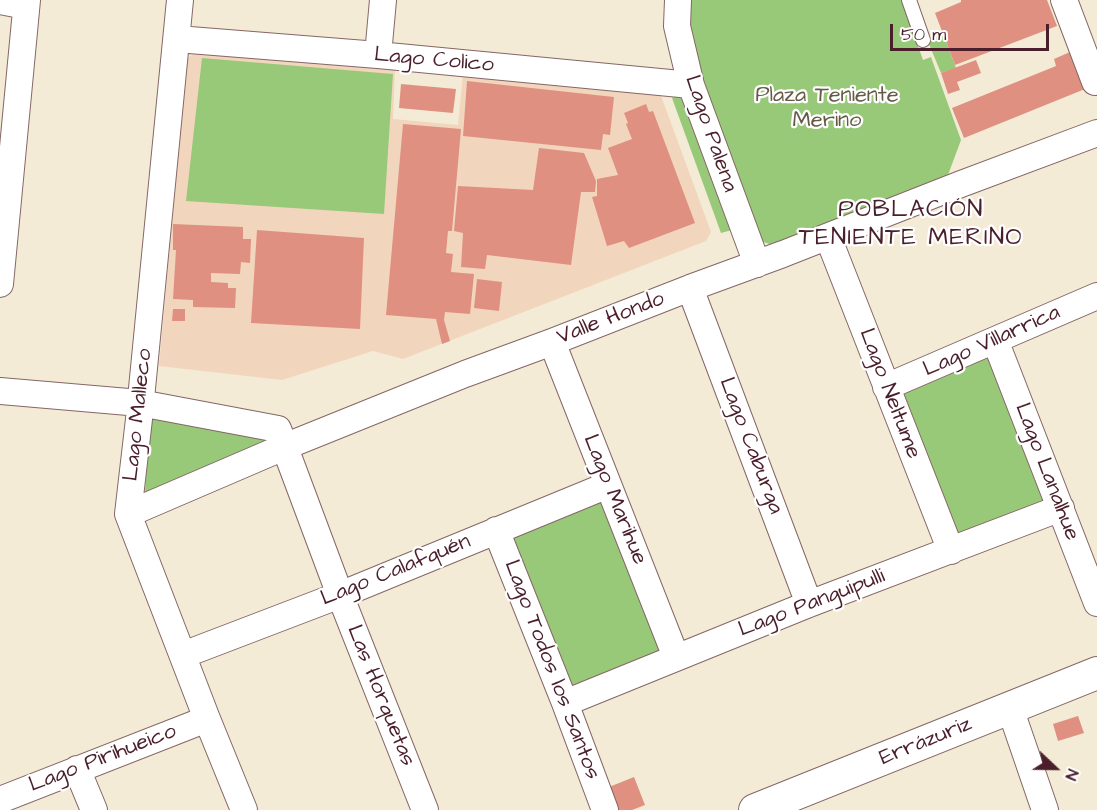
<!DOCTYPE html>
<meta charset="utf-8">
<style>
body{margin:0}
#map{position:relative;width:1097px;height:810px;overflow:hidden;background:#f3ebd5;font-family:"Architects Daughter",sans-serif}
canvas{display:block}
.north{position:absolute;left:1025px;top:738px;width:60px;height:60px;-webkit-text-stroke:4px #fff;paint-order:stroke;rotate:112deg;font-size:16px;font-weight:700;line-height:24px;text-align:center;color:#4a1f2b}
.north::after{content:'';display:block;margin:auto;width:21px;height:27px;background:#4a1f2b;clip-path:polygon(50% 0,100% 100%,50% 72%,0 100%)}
.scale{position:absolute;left:890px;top:24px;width:159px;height:27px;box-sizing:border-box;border:3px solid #4a1f2b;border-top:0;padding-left:8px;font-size:18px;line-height:21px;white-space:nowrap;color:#4a1f2b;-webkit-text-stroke:4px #fff;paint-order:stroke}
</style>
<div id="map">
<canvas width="1097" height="810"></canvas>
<div class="north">N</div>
<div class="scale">50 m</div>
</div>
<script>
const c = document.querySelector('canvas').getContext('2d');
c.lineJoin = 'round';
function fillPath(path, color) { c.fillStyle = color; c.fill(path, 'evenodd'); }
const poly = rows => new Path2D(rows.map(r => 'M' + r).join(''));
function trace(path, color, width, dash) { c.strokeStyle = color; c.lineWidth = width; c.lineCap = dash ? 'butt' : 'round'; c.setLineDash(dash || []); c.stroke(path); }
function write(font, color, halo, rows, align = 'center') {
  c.font = font + ' "Architects Daughter",sans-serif'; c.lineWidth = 4.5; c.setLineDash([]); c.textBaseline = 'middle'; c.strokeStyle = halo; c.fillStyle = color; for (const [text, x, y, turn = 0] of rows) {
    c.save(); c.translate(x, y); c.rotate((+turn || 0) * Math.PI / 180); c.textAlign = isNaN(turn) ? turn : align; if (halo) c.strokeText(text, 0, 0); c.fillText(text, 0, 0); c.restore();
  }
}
fillPath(poly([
 [195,53,395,69,393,119,458,125,463,74,660,93,711,232,706,241,403,359,373,351,282,380,159,366,187,58]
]), '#f2d5bd');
fillPath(poly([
 [691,0,902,0,923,60,931,57,961,140,948,175,775,246,758,240,711,109,690,33],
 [943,34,956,68,941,73,929,44,930,39],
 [202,58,393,74,384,214,186,201],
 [683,94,732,230,721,233,672,98],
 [986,355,998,360,1053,503,953,543,894,392],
 [155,415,264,432,267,445,150,495,145,493,149,422],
 [603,496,666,654,572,694,509,536]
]), '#98c978');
fillPath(poly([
 [961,0,1047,0,1057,26,955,65,935,13,961,2],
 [1070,52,1085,89,964,138,952,108,1056,66,1054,59],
 [976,60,981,73,957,82,960,90,948,94,941,73],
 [467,81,614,97,610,135,603,134,601,150,463,136],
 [401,84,456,89,453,113,399,108],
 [646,104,649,112,653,111,695,223,629,248,624,241,607,246,592,197,597,196,597,179,618,175,608,148,632,139,626,124,628,123,624,113],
 [403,124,461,129,452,231,448,231,446,253,453,254,451,272,474,274,470,314,445,312,444,320,450,341,442,344,436,319,386,315],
 [539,148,584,153,596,181,595,192,581,192,571,265,487,255,485,269,461,267,463,233,454,231,458,186,533,190],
 [173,224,243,227,243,239,251,239,250,263,241,262,240,274,211,273,211,282,228,283,228,288,236,288,235,308,193,307,193,300,173,299,176,250,173,250],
 [257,230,364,238,360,329,251,323],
 [477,279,502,282,499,311,474,308],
 [173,309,185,309,185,321,172,321],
 [1078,716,1084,733,1058,741,1053,724],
 [634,777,645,805,632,810,612,810,604,789]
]), '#df9081');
const service = poly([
 [909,0,923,40]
]);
const minor = poly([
 [180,0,139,419,128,514,207,719,244,810],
 [678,0,677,26,691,85,757,264],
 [1064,0,1095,82],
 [0,1,26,6],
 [177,39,378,55,691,85],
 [378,55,383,0],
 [828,237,951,551],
 [0,284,27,0],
 [690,288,809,604],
 [995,340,1097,603],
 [552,342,676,657],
 [886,387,1097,296],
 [0,391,140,403,278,429,340,595,425,810],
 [128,514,284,447,465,374,552,342,690,288,783,254,961,184,1097,133],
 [496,530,565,703,605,810],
 [183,655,340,595,608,485],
 [565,703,809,604,1061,508],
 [1010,708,1045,810],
 [77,769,94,810],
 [0,800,207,719]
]);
const tertiary = poly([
 [755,810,1097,673]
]);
trace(service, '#856666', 16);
trace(minor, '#856666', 28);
trace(tertiary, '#856666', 34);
trace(service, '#fff', 14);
trace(minor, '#fff', 26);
trace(tertiary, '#fff', 32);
write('22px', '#4a1f2b', '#fff', [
 ["Lago Colico",434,61,5],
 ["Lago Palena",710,134,71],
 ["Valle Hondo",611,319,-21],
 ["Lago Villarrica",992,342,-24],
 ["Lago Neltume",889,394,69],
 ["Lago Malleco",139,415,-84],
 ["Lago Caburga",750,446,69],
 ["Lago Lanalhue",1046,472,69],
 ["Lago Marihue",614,500,68],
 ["Lago Calafquén",396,571,-22],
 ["Lago Panguipulli",812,604,-21],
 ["Lago Todos los Santos",551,670,69],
 ["Las Horquetas",380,696,68],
 ["Errázuriz",926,742,-22],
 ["Lago Pirihueico",103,759,-21]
]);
write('22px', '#655a46', '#fff', [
 ["Plaza Teniente",827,96],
 ["Merino",827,121]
]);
c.letterSpacing = '1.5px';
write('24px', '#4a1f2b', '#fff', [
 ["POBLACIÓN",911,211],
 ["TENIENTE MERINO",911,239]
]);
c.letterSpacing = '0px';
</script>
